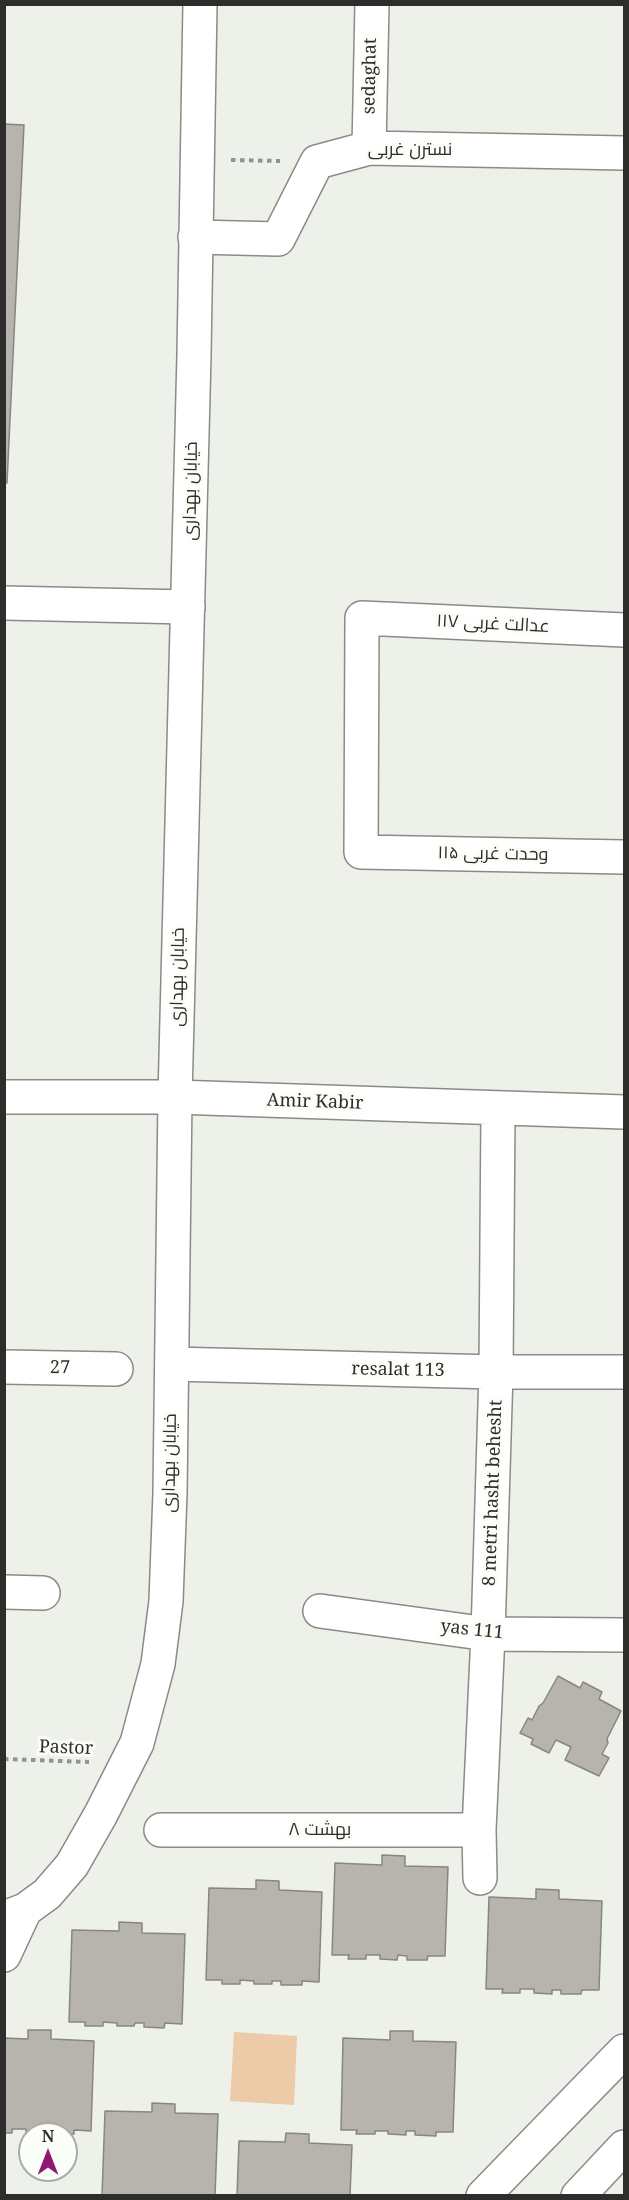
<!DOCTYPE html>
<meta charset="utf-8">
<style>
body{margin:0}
#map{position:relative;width:629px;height:2200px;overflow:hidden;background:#eef1ea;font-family:"Noto Serif",serif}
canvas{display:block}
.frame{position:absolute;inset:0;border:6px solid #2d2e2c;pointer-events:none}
.north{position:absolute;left:18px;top:2122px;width:60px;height:60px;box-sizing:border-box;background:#fbfef7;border:2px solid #a9aba6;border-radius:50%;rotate:0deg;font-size:16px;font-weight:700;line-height:24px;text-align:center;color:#2d2e2c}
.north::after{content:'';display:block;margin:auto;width:21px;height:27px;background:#8f1877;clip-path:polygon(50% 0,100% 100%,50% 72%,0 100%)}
</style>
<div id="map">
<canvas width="629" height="2200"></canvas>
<div class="frame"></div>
<div class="north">N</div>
</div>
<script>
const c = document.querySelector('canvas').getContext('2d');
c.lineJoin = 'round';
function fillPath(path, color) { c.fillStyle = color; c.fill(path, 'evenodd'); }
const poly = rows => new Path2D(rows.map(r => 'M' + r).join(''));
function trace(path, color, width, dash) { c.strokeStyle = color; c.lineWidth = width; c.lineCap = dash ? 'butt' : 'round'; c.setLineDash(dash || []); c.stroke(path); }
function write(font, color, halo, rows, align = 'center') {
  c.font = font + ' "Noto Serif",Cairo,serif'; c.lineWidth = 6; c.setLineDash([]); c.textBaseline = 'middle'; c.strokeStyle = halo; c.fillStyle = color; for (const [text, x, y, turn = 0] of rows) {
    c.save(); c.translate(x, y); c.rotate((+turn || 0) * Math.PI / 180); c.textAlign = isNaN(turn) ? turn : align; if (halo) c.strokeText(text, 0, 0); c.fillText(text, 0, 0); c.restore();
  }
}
fillPath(poly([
 [234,2032,297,2036,294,2105,230,2101]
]), '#edcaa8');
const building = poly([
 [4,124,24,125,7,483,4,483,4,124],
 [558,1676,580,1688,583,1682,602,1692,599,1699,621,1711,607,1739,608,1743,602,1754,609,1758,599,1776,565,1760,571,1747,556,1740,549,1753,531,1744,533,1739,520,1733,528,1718,532,1720,539,1706,543,1703,558,1676],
 [382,1855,405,1856,405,1866,448,1867,445,1956,428,1956,427,1960,407,1960,407,1956,398,1955,397,1960,380,1959,380,1955,366,1955,366,1959,348,1959,349,1955,332,1955,335,1863,382,1865,382,1855],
 [256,1880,279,1881,279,1890,322,1892,319,1982,302,1981,302,1985,281,1985,281,1981,272,1981,272,1984,254,1984,254,1981,240,1980,240,1984,222,1984,222,1980,206,1980,209,1888,256,1889,256,1880],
 [536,1889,559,1890,559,1899,602,1901,599,1990,582,1990,581,1994,561,1994,561,1990,552,1990,552,1994,534,1993,534,1989,520,1989,520,1993,502,1993,503,1989,486,1989,489,1897,536,1899,536,1889],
 [119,1922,142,1923,142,1933,185,1934,182,2024,165,2023,164,2028,144,2027,144,2023,135,2023,134,2026,117,2026,117,2023,103,2022,103,2026,85,2026,85,2022,69,2022,72,1930,119,1931,119,1922],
 [28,2030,51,2030,51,2039,94,2041,91,2131,74,2130,74,2134,53,2134,53,2130,44,2130,44,2134,26,2133,26,2129,12,2129,12,2133,4,2133,4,2038,28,2039,28,2030],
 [390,2031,413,2031,413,2041,456,2042,453,2132,436,2132,436,2136,415,2135,415,2131,406,2131,406,2135,388,2134,388,2131,375,2131,375,2134,356,2134,357,2130,341,2130,343,2038,390,2040,390,2031],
 [152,2103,175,2104,175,2113,218,2114,215,2196,102,2196,105,2111,152,2112,152,2103],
 [286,2133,309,2134,309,2143,352,2145,350,2196,237,2196,239,2141,285,2142,286,2133]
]);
fillPath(building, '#b6b4ad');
trace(building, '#888680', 1.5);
const street = poly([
 [369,148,372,4],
 [195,237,278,239,317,162,369,148,624,153],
 [4,603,188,607],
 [624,630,362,618,361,852,624,857],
 [4,1097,175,1097,624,1112],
 [172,1364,496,1372,624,1372],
 [4,1367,116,1369],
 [4,1592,43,1593],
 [320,1611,488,1634,624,1635],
 [161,1830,479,1830],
 [480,1878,479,1830,488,1634,496,1372,498,1109]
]);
const secondary = poly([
 [4,1918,25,1910,47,1894,72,1865,101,1814,137,1743,158,1664,166,1601,170,1493,175,1097,194,355,200,4],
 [4,1955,25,1910]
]);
const primary = poly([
 [483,2196,624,2051],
 [578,2196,624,2147]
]);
trace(street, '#898c86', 36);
trace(secondary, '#898c86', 36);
trace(primary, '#898c86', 36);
trace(poly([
 [231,160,280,161],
 [4,1759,89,1762]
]), '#91938e', 4, [4.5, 4.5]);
trace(street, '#fff', 33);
trace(secondary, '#fff', 33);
trace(primary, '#fff', 33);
write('18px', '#2d2e2c', '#fbfef7', [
 ["sedaghat",370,76,-89],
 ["نسترن غربی",410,150],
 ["خیابان بهداری",191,491,-89],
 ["۱۱۷ عدالت غربی",493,624,3],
 ["۱۱۵ وحدت غربی",493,854,1],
 ["خیابان بهداری",178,977,-89],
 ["Amir Kabir",315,1102,2],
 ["27",60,1368,1],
 ["resalat 113",398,1370,1],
 ["خیابان بهداری",170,1463,-89],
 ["8 metri hasht behesht",493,1493,-88],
 ["yas 111",472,1630,6],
 ["Pastor",66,1748,2],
 ["۸ بهشت",320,1830]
]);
</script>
